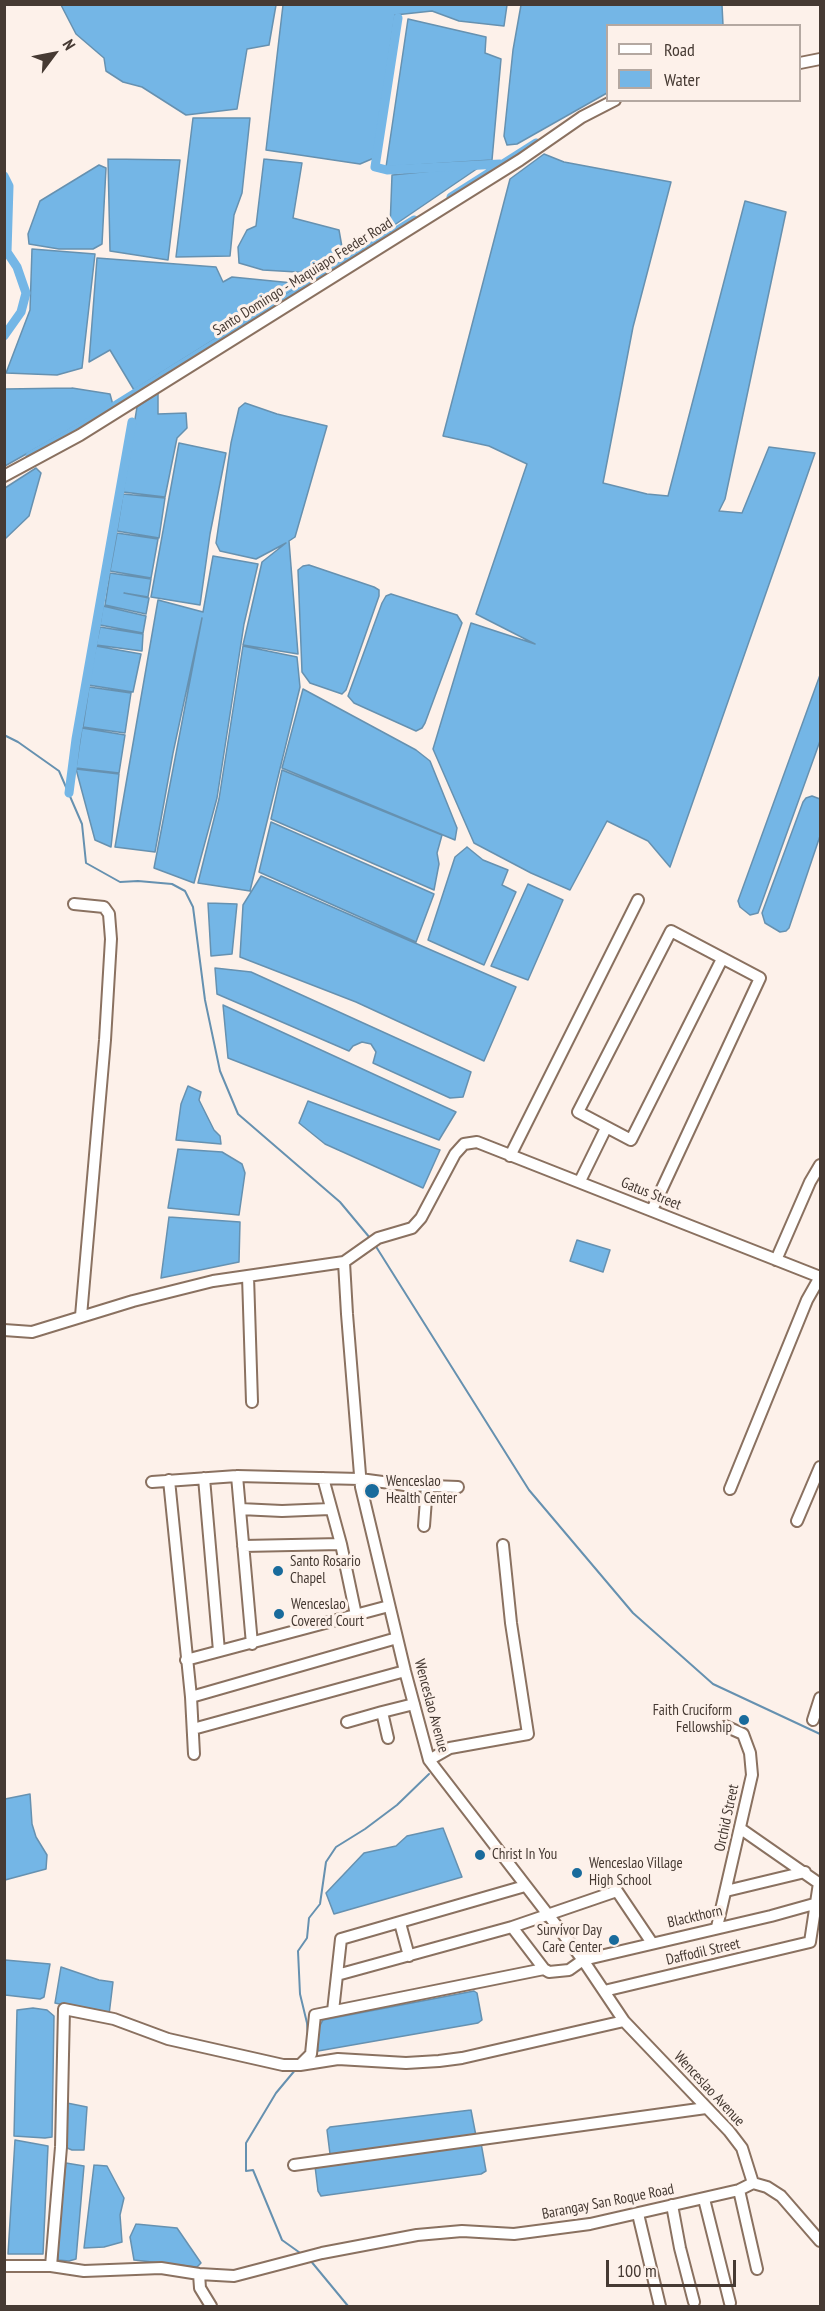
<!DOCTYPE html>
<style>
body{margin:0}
#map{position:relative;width:825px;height:2311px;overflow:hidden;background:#fdf1ea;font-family:"PT Sans Narrow",sans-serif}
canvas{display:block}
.frame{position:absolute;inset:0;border:6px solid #463a33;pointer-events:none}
.legend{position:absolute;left:606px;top:24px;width:195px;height:78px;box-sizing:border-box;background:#fdf1ea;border:2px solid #b4a8a1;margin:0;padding:8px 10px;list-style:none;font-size:18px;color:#463a33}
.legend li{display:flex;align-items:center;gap:12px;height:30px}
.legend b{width:30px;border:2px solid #b4a8a1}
.north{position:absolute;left:24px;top:24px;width:60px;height:60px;-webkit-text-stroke:4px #fdf1ea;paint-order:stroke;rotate:58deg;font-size:16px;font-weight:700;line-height:24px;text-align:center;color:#463a33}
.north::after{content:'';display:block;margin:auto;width:21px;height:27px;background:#463a33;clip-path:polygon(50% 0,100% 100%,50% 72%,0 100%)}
.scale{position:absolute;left:606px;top:2260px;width:130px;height:27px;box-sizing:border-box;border:3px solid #463a33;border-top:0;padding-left:8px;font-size:18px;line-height:21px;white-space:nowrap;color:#463a33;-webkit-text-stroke:4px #fdf1ea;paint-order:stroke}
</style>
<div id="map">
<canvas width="825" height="2311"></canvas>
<div class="frame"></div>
<ul class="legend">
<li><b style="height:8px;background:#fff"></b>Road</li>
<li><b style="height:16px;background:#74b6e6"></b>Water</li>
</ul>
<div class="north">N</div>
<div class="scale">100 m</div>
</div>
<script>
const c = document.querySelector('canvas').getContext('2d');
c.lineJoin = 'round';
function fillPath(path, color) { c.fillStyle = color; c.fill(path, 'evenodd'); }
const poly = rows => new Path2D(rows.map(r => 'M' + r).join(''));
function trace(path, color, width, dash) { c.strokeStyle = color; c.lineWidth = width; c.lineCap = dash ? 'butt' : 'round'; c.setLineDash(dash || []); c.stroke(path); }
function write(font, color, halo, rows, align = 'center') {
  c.font = font + ' "PT Sans Narrow",sans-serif'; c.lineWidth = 6; c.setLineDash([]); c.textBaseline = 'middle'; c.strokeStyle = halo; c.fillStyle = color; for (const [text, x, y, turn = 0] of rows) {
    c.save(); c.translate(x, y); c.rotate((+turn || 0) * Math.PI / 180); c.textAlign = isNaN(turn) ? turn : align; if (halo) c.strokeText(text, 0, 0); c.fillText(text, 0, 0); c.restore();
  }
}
const water = poly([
 [61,5,276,5,269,45,247,49,237,109,186,115,142,87,123,82,106,71,104,58,76,34,61,5],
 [283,5,283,4,507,5,504,26,459,21,432,11,395,15,374,158,360,164,266,150,283,5],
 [521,5,722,5,723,25,608,26,607,93,517,144,507,145,504,136,513,50,521,5],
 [408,19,486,37,485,53,501,59,492,160,386,167,408,19],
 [193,118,250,118,242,193,234,215,230,256,176,257,193,118],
 [544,154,564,162,671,182,633,327,603,483,647,494,668,496,745,201,786,212,725,499,719,511,742,513,769,447,815,453,670,867,648,841,607,821,570,890,531,873,474,843,433,749,471,623,535,644,476,614,527,464,489,446,443,436,510,179,544,154],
 [108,159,180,160,168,260,110,251,108,159],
 [264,159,302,163,293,218,339,230,342,247,340,259,314,273,263,270,239,263,238,247,247,230,256,226,264,159],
 [99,165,106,168,102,244,93,249,59,249,29,244,28,234,40,201,99,165],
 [481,166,390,228,392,175,481,166],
 [32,249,95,254,82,368,57,375,6,373,30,310,32,249],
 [97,258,216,267,223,282,232,277,303,284,134,390,110,350,89,362,97,258],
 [72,388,110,394,113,405,5,466,5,389,72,388],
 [158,393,158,414,186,413,187,428,177,438,165,497,123,492,137,407,158,393],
 [245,403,277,414,327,426,295,537,289,541,298,654,243,645,262,562,286,543,256,559,220,551,216,543,231,443,239,408,245,403],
 [179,443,226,453,210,534,200,605,151,597,179,443],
 [36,468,41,473,29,516,5,539,5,488,36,468],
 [123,494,165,498,159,538,117,531,123,494],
 [117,533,158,539,151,578,110,571,117,533],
 [213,556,258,564,244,624,217,798,194,883,154,868,202,618,173,753,155,852,115,847,158,600,203,612,213,556],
 [309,565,374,587,379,590,379,596,346,690,342,694,310,683,302,672,298,570,303,566,309,565],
 [110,573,151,579,148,597,124,593,149,598,146,614,105,605,110,573],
 [391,594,457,615,462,623,425,723,422,728,416,731,354,703,348,696,382,603,386,596,391,594],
 [103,606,146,616,143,633,100,625,103,606],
 [100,627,143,634,142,651,96,645,100,627],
 [96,646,141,654,133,692,88,685,96,646],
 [243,646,297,657,300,687,250,891,198,883,219,799,243,646],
 [820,675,820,741,758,913,750,915,740,907,738,901,820,675],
 [89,687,131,693,125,733,83,727,89,687],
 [303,689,416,750,430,761,457,828,455,840,282,768,303,689],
 [82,728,125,735,119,773,76,768,82,728],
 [76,769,119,774,111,847,95,840,76,769],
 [282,770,442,835,437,853,439,864,434,890,271,819,282,770],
 [812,796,820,799,820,836,789,928,786,931,780,932,765,923,762,913,803,802,806,798,812,796],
 [271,822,434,894,416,942,259,872,271,822],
 [467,847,483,860,508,870,502,885,516,892,484,965,428,940,455,857,467,847],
 [261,876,516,987,484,1061,356,1002,240,957,243,905,261,876],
 [528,884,563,900,528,980,491,966,528,884],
 [208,903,237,904,232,954,211,956,208,903],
 [215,968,251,972,471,1072,463,1097,450,1098,373,1063,376,1052,371,1044,362,1042,353,1046,349,1051,217,994,215,968],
 [223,1005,456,1112,439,1140,228,1058,223,1005],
 [188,1086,201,1092,199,1100,214,1130,220,1136,221,1144,176,1140,181,1104,188,1086],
 [308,1101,440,1150,423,1188,325,1144,299,1123,308,1101],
 [178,1149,222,1152,242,1164,245,1173,239,1215,168,1208,178,1149],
 [169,1217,240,1222,239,1262,161,1278,169,1217],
 [577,1240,610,1250,603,1272,570,1261,577,1240],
 [30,1794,32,1824,36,1837,47,1855,46,1869,5,1880,5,1799,30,1794],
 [443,1828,462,1877,334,1914,326,1893,364,1853,396,1846,407,1836,443,1828],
 [5,1960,50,1964,44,1997,40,1999,5,1995,5,1960],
 [61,1967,99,1980,113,1982,109,2015,55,2003,61,1967],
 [474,1991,477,1993,482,2020,478,2023,318,2051,316,2032,323,2020,474,1991],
 [33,2008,47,2010,54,2016,52,2137,45,2138,14,2136,17,2010,33,2008],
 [67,2103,87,2107,84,2150,72,2150,65,2147,67,2103],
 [471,2110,476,2136,333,2157,330,2154,327,2130,330,2127,471,2110],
 [15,2140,48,2146,43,2254,8,2254,15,2140],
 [481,2143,486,2171,481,2174,321,2196,318,2191,315,2166,481,2143],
 [66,2163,84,2166,76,2259,69,2261,58,2260,59,2220,66,2163],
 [94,2165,107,2166,124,2198,120,2215,122,2242,104,2247,84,2248,94,2165],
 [136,2224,177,2228,201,2263,197,2267,134,2260,130,2237,136,2224]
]);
fillPath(water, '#74b6e6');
trace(water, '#6691b0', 1.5);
trace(poly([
 [4,735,18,742,59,771,82,824,86,863,120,882,138,881,172,884,185,891,193,907,205,1000,220,1071,238,1114,340,1202,370,1238],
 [375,1245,529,1490,633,1613,713,1684,820,1734],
 [308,2037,307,2023,300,1994,298,1951,307,1938,309,1918,320,1904,326,1862,336,1847,365,1829,397,1805,429,1774],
 [296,2069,276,2093,246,2143,246,2171,253,2170,282,2240,303,2255],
 [310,2260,348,2306]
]), '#6691b0', 2);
trace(poly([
 [398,18,375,167,387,170,500,164],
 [4,176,9,186,7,252,17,267,26,293,21,312,4,336],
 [451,197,536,143],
 [30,456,79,428,414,220],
 [69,793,76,739,132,422]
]), '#74b6e6', 9);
const minor = poly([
 [800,63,820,59],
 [4,476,80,435,520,160,582,117,615,100],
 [74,904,104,907,109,914,111,939,105,1040,81,1316],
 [510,1156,638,900],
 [580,1181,606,1128],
 [652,1210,760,978,671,931,578,1112,631,1140,722,959],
 [776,1260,810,1182,820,1165],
 [248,1276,252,1402],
 [4,1330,32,1332,133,1301,213,1281,344,1262],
 [237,1476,252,1644],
 [204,1478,219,1651],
 [323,1478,341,1544,356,1615],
 [169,1480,191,1697,194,1754],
 [152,1482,237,1476,360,1479,405,1485,458,1487],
 [730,1489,807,1300,820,1277],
 [240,1509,282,1511,330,1509],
 [797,1521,820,1467],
 [424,1526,427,1486],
 [243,1546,341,1544],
 [186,1660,389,1606],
 [191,1697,397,1638],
 [813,1720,820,1698],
 [347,1722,382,1712],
 [193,1729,405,1671],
 [388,1738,382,1712,414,1704],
 [429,1760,450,1748,528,1734,511,1623,503,1545],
 [741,1829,820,1884],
 [726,1891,805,1872],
 [400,1923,409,1956],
 [512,1927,544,1969],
 [717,1927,752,1775,750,1753,743,1734,725,1726],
 [337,1975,512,1927,617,1891,652,1943],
 [604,1991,810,1942,819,1883],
 [333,2011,341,1939,525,1886],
 [301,2064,311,2054,315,2015,544,1969,549,1972,569,1970,583,1960,771,1916,814,1904],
 [294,2165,706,2108],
 [753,2183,742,2148,729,2131,624,2021,583,1960,429,1760,405,1671,361,1487,347,1314,344,1262,378,1238,412,1228,421,1218,455,1154,464,1144,477,1142,820,1277],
 [739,2190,757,2269],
 [704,2199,730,2303],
 [672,2205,680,2248,694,2302],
 [638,2214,660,2306],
 [4,2266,51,2266,84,2271,161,2268,199,2274,234,2276,322,2253,417,2235,462,2231,514,2234,590,2224,739,2190,753,2183,767,2187,781,2196,820,2241],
 [51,2266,61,2147,64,2009,114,2019,168,2039,283,2065,300,2065,338,2059,406,2063,439,2061,462,2058,624,2021],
 [199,2274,200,2288,211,2306]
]);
trace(minor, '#8a7160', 14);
trace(minor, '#fff', 10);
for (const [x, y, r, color] of [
 [372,1491,8,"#196b9c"],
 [278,1571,6,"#196b9c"],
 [279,1614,6,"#196b9c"],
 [744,1720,6,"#196b9c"],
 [480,1855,6,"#196b9c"],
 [577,1873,6,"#196b9c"],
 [614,1940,6,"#196b9c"]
]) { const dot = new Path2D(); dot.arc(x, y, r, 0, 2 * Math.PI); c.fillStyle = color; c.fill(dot); trace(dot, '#fdf1ea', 2); }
write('15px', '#463a33', '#fdf1ea', [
 ["Santo Domingo - Maquiapo Feeder Road",303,277,-32],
 ["Gatus Street",651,1194,22],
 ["Wenceslao Avenue",431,1706,75],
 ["Orchid Street",727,1818,-78],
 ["Blackthorn",695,1917,-13],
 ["Daffodil Street",703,1952,-13],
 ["Wenceslao Avenue",709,2089,47],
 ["Barangay San Roque Road",608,2202,-11]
]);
write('15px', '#463a33', '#fdf1ea', [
 ["Wenceslao",386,1482],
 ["Health Center",386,1499],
 ["Santo Rosario",290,1562],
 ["Chapel",290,1579],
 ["Wenceslao",291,1605],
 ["Covered Court",291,1622],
 ["Faith Cruciform",732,1711,"right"],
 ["Fellowship",732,1728,"right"],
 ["Christ In You",492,1855],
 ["Wenceslao Village",589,1864],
 ["High School",589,1881],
 ["Survivor Day",602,1931,"right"],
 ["Care Center",602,1948,"right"]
], 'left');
</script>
